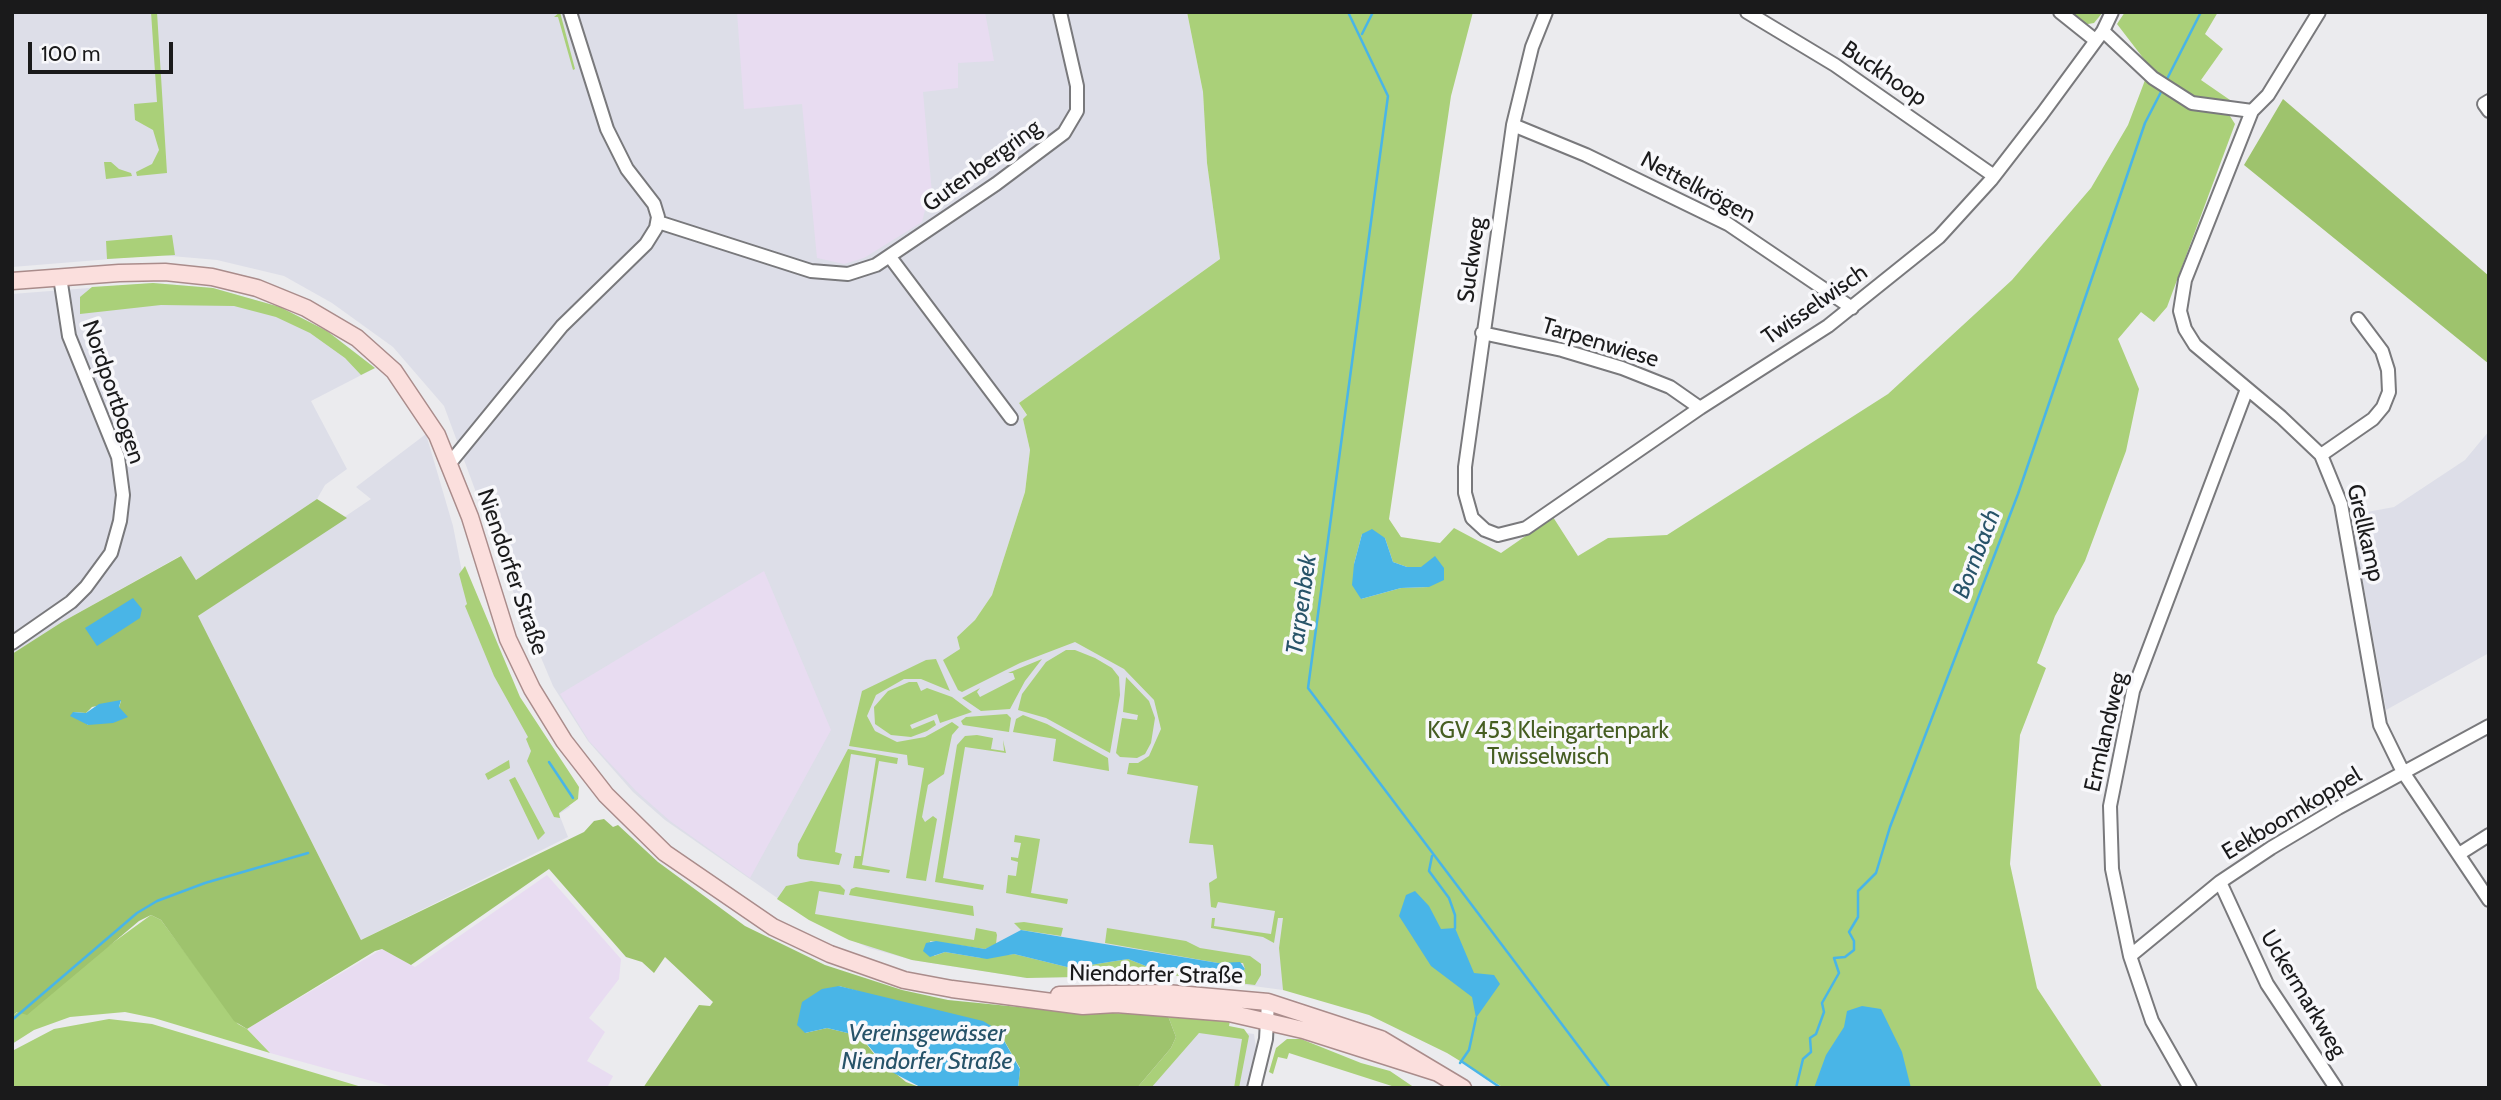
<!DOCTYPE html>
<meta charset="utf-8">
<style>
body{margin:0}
#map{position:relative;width:2501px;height:1100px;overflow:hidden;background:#ebebee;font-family:Cabin,sans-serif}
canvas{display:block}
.frame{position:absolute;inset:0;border:14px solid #1a1a1b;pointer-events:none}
.scale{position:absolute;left:28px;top:42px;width:145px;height:32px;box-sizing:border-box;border:4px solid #1a1a1b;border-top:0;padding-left:9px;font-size:21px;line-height:24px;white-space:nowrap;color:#1a1a1b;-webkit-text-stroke:5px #f8f8fb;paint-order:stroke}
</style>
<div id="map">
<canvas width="2501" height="1100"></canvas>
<div class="frame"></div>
<div class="scale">100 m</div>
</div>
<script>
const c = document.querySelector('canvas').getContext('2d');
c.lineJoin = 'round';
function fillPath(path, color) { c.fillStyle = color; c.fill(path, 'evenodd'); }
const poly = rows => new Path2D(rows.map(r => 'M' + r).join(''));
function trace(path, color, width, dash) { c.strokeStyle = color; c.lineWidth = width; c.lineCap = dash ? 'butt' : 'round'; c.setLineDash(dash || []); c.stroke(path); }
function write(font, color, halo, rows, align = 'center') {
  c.font = font + ' Cabin,sans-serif'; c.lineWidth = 7; c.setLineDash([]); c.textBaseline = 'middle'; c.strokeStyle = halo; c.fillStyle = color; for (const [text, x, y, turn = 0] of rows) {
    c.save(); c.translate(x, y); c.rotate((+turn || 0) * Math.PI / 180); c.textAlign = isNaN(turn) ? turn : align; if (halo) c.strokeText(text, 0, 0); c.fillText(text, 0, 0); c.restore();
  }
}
fillPath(poly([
 [12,12,1187,12,1203,92,1207,163,1220,259,1019,403,1027,416,1023,419,1030,450,1025,492,992,595,975,620,957,637,1066,635,1132,662,1290,908,1291,934,1283,990,1171,975,1027,978,912,960,869,948,809,920,665,820,633,792,588,741,553,686,510,584,444,406,393,347,332,303,284,276,217,260,160,255,12,267],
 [153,283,213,288,280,307,327,331,375,368,311,401,347,469,325,485,317,499,196,580,180,556,62,622,12,654,12,294],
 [2489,431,2489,653,2386,710,2351,515,2394,507,2465,460],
 [426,434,453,526,462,572,570,807,559,814,568,837,361,940,198,616,371,499,356,487],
 [1196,1026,1254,1034,1256,1048,1248,1088,1137,1088]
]), '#dddee8');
fillPath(poly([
 [737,12,985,12,994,61,958,63,958,88,923,92,933,205,926,206,922,222,864,258,844,264,817,258,802,104,744,109],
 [764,571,831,730,750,878,670,821,636,791,589,741,560,694],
 [547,875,621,959,619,979,589,1018,605,1032,587,1061,613,1076,607,1088,397,1088,270,1053,247,1029,382,949,415,967]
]), '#e8dcf1');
fillPath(poly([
 [151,12,157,12,167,173,137,176,136,172,152,164,159,150,153,130,135,120,134,104,157,102],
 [560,12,575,69,573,70,558,17,554,17],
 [1187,12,1473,12,1451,96,1389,519,1401,537,1440,543,1454,528,1501,553,1553,517,1578,556,1608,538,1667,535,1888,394,2012,280,2091,188,2128,125,2150,67,2117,24,2125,12,2218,12,2205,34,2223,49,2201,80,2230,100,2228,113,2235,124,2167,307,2154,322,2141,312,2118,339,2139,389,2126,451,2085,561,2055,616,2037,663,2046,668,2020,735,2010,864,2037,988,2103,1088,1504,1088,1447,1053,1369,1015,1283,990,1279,948,1283,918,1278,918,1274,943,1263,937,1211,928,1212,918,1215,918,1214,926,1271,934,1275,911,1218,902,1216,908,1211,907,1209,883,1217,878,1213,845,1189,843,1198,786,1127,774,1129,763,1138,763,1149,756,1161,729,1154,700,1124,669,1075,642,1020,663,962,692,958,690,943,660,960,649,957,637,975,620,992,595,1025,492,1030,450,1023,419,1027,415,1019,403,1220,259,1207,163,1203,92],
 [1362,534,1385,538,1393,562,1407,567,1421,567,1429,587,1401,588,1361,599,1354,564],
 [2066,12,2103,12,2094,23,2082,25],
 [104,162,111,162,119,169,131,173,132,176,106,179],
 [172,235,175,255,107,259,106,241],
 [153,283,213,288,280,307,327,331,375,368,361,375,345,358,310,333,276,317,234,306,161,305,80,314,80,297,92,287],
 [465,566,520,697,579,787,578,799,559,813,560,818,554,817,527,761,531,751,526,739,528,737,494,676,465,606,467,604,459,574],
 [1066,650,1075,650,1095,658,1112,668,1119,677,1120,695,1110,753,1046,718,1018,710,1022,694,1046,662],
 [936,659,950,691,921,679,904,679,876,695,867,716,875,731,897,742,925,737,952,722,959,727,952,735,944,774,928,785,922,817,925,822,933,816,937,819,926,881,906,878,924,768,908,765,907,755,849,746,862,691,926,660],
 [1042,659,1025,681,1010,709,981,711,962,698,980,688,977,692,980,697,1015,679,1013,673,1008,673],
 [1126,677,1149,701,1155,718,1151,743,1145,754,1137,758,1120,757,1116,753,1122,718,1137,720,1138,715,1123,712],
 [909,682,917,682,921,691,927,688,952,697,972,712,940,723,937,714,910,725,912,729,934,720,936,725,927,731,911,737,891,735,875,724,874,707,888,691],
 [1007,714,1011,718,1009,732,963,725,961,721,966,717],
 [1023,715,1047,724,1108,758,1109,771,1053,761,1056,739,1013,732,1016,719],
 [977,735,993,738,991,749,1004,751,1003,740,1006,753,965,747,943,878,984,885,983,890,935,882,957,745,965,736],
 [848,749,898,758,897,764,879,761,862,865,890,870,889,873,853,868,855,856,861,856,876,758,851,754,835,852,842,854,839,865,800,859,797,856,798,844],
 [509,760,510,768,488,780,485,774],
 [515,777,545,833,538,840,509,780],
 [1015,835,1040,839,1031,893,1068,899,1067,904,1006,893,1008,875,1016,876,1018,862,1011,860,1011,857,1018,858,1021,843,1014,842],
 [811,881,840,885,845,890,844,895,819,891,815,914,974,940,976,928,996,932,997,935,996,944,985,949,930,941,934,956,945,952,981,958,1014,954,1071,968,1128,959,1151,968,1181,968,1235,977,1245,969,1243,963,1218,963,1105,943,1107,928,1186,941,1200,948,1250,956,1261,964,1261,975,1255,985,1171,975,1027,978,912,960,849,940,809,920,777,899,786,886],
 [856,887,973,906,974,916,849,895,851,889],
 [151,915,161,920,238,1024,247,1029,270,1053,154,1018,125,1012,70,1017,34,1030,12,1044,12,1016],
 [1024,922,1063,928,1061,936,1021,930,1014,923],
 [1168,1016,1230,1021,1229,1026,1244,1029,1249,1036,1239,1088,1234,1088,1242,1039,1199,1033,1151,1088,1137,1088,1171,1048,1176,1037],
 [109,1019,152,1024,365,1088,12,1088,14,1050,54,1029],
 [1287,1039,1301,1039,1361,1063,1390,1071,1415,1088,1398,1088,1289,1053,1287,1059,1278,1057,1273,1074,1269,1072,1276,1048]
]), '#aad079');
fillPath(poly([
 [2283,99,2489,276,2489,364,2244,165],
 [317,499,347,518,198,616,361,940,584,832,594,821,604,819,613,827,618,825,658,862,745,926,825,965,902,990,948,1000,1039,1009,1168,1016,1176,1037,1171,1048,1137,1088,1018,1088,1020,1068,998,1030,839,986,805,1033,827,1028,860,1036,879,1060,906,1082,922,1088,643,1088,699,1005,710,1006,713,1002,665,957,654,973,642,962,626,957,549,869,411,965,382,949,375,951,247,1029,234,1021,161,920,151,915,139,921,27,1015,17,1012,12,1016,12,654,62,622,181,556,196,580],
 [121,701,119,707,88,725,73,712,86,713,92,707]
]), '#9ec36d');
fillPath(poly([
 [1372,529,1385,538,1393,562,1407,567,1421,567,1435,556,1444,568,1444,580,1429,587,1401,588,1361,599,1352,585,1354,564,1362,534],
 [133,598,142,609,140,618,97,646,85,628],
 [121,700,119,707,128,717,113,723,88,725,70,716,73,712,86,713,99,704],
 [1415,891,1429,906,1441,929,1455,928,1474,973,1494,975,1500,984,1476,1018,1472,997,1431,966,1399,916,1406,895],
 [1021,930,1218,963,1240,962,1245,969,1235,977,1181,968,1151,968,1128,959,1071,968,1014,954,987,959,945,952,930,957,923,951,926,943,936,941,985,949],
 [839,986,983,1021,998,1030,1020,1069,1018,1088,922,1088,890,1071,860,1036,827,1028,805,1033,797,1025,802,1002,822,989],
 [1862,1006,1881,1009,1902,1052,1911,1088,1814,1088,1826,1055,1844,1027,1847,1011]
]), '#49b5e7');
trace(poly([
 [1348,12,1388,96,1308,688,1610,1088],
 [1362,34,1373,12],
 [2166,81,2201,12],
 [549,762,573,798],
 [1432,856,1429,871,1449,898,1455,915,1455,928],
 [12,1020,137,913,157,901,205,883,308,853],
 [1461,1061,1501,1088],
 [1460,1063,1469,1050,1476,1018],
 [1796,1088,1803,1059,1811,1052,1810,1038,1816,1034,1824,1012,1822,1003,1839,973,1834,958,1845,957,1854,950,1854,941,1849,932,1858,917,1858,891,1876,873,1890,827,2018,494,2145,123,2162,90]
]), '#49b5e7', 2.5);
const minor = poly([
 [1546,12,1532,47,1513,125,1465,467,1465,493,1472,518,1485,530,1498,535,1526,528,1700,408,1828,326,1939,237,1991,180,2042,114,2103,31,2112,12],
 [1747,12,1835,65,1994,176],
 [2060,12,2095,40],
 [2319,12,2268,95,2252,111,2185,280,2180,311,2185,329,2195,345,2281,417,2321,455,2341,504,2380,725,2403,772,2489,900],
 [2103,31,2153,78,2192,103,2252,111],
 [2489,101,2484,104,2489,111],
 [1513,125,1586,155,1728,224,1852,308],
 [658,222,811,271,848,274,876,265,996,184,1064,133,1077,111,1077,86,1060,12],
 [890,257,1011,418],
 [1482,333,1562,350,1622,368,1670,387,1700,408],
 [2321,455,2373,419,2383,407,2389,392,2388,370,2382,351,2358,319],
 [450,463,562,326,646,244,656,228,658,217,654,204,627,169,607,129,570,12],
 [12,643,71,602,86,587,111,553,120,521,123,495,118,457,69,336,60,277],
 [2459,854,2489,835],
 [2220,882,2267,984,2336,1088],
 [2130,956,2220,882,2271,848,2338,808,2489,726],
 [1254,1088,1266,1039,1268,1002],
 [2190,1088,2152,1021,2130,956,2112,869,2110,806,2133,691,2247,389]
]);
const major = poly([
 [12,281,119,273,165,272,212,277,257,288,306,308,357,338,394,371,437,435,470,517,508,639,532,689,564,741,606,795,665,853,773,927,830,954,904,980,952,989,1083,1006,1116,1004,1229,1013,1303,1030,1438,1073],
 [1059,995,1166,993,1268,1002,1381,1039,1463,1088]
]);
trace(minor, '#79797c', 16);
trace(major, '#aa8c8b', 19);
trace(minor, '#fff', 12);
trace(major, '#fbdfdd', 16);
write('23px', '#1a1a1b', '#f8f8fb', [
 ["Buckhoop",1884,74,34],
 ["Gutenbergring",982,166,-36],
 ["Nettelkrögen",1698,188,28],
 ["Suckweg",1472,260,-82],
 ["Twisselwisch",1815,305,-35],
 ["Tarpenwiese",1600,343,17],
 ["Nordportbogen",113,392,71],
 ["Grellkamp",2365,533,77],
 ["Niendorfer Straße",512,572,71],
 ["Ermlandweg",2106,732,-77],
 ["Eekboomkoppel",2292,814,-31],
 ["Niendorfer Straße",1156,975,1],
 ["Uckermarkweg",2303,994,59]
]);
write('23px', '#465e22', '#f8f8fb', [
 ["KGV 453 Kleingartenpark",1548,731],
 ["Twisselwisch",1548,757]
]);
write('italic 24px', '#275369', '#f8f8fb', [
 ["Bornbach",1977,554,-69],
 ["Tarpenbek",1302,605,-82],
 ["Vereinsgewässer",927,1034],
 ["Niendorfer Straße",927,1062]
]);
</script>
